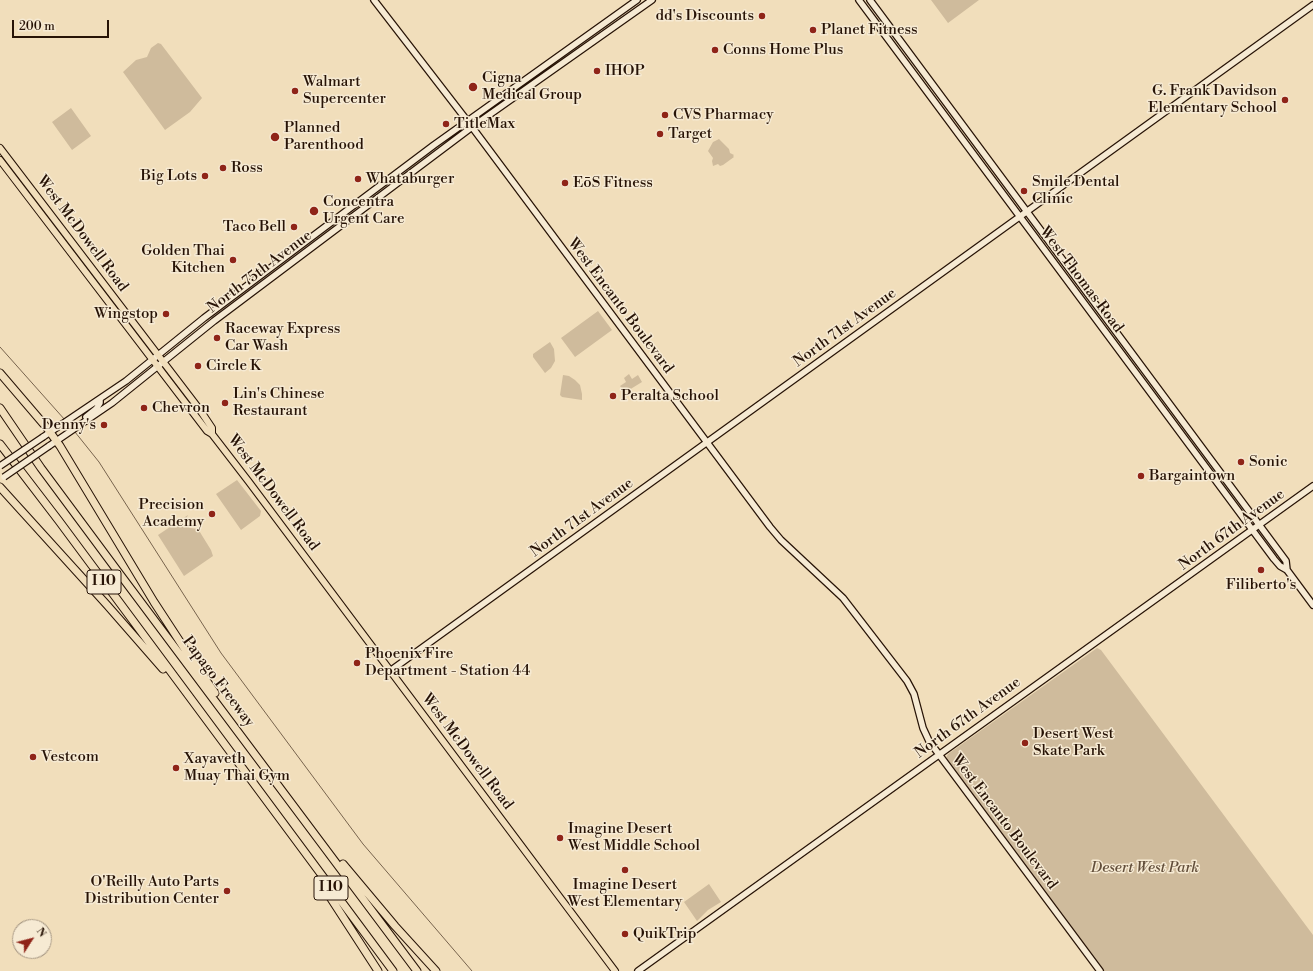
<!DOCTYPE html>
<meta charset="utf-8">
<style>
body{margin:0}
#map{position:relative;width:1313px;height:971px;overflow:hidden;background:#f1debb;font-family:"Libre Bodoni",serif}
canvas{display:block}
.north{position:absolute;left:12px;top:919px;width:40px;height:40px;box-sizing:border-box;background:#f6ead3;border:1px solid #a39481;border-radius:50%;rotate:54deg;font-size:11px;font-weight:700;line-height:16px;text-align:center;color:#271306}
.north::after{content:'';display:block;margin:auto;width:14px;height:18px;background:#8f2418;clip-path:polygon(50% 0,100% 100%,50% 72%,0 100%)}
.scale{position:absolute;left:12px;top:20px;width:97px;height:18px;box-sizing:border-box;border:2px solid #271306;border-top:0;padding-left:5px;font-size:12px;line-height:14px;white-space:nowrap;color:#271306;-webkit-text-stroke:3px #f6ead3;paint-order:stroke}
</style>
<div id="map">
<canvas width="1313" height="971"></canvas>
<div class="north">N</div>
<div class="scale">200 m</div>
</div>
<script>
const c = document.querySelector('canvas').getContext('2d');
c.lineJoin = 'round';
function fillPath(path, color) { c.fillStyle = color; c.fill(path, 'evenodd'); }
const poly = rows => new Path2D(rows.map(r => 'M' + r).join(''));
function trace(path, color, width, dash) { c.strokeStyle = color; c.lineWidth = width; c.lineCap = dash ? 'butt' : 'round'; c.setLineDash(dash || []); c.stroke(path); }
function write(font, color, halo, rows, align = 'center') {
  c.font = font + ' "Libre Bodoni",serif'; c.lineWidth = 3; c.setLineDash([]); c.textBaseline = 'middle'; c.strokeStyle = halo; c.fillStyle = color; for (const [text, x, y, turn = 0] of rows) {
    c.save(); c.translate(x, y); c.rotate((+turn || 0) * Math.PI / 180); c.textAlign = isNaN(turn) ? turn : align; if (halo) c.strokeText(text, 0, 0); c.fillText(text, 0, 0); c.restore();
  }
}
fillPath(poly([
 [931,0,979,0,948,23],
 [158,43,161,44,202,98,190,112,165,130,123,72,136,60,147,57,151,48],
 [71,108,91,136,72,150,52,122],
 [719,139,729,149,730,153,734,155,733,156,734,157,723,165,720,166,718,164,713,166,712,161,713,158,708,151,713,142],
 [598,311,612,330,575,357,561,338],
 [550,342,554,349,555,361,551,368,545,373,533,357,533,354],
 [629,374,632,379,638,375,642,382,629,390,627,389,624,391,620,386,626,382,624,378],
 [563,375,569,376,575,380,580,385,582,394,582,400,562,397,560,395],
 [237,480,261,511,260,516,241,530,216,494],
 [188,515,185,521,186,525,190,528,198,529,211,550,213,556,184,576,158,535],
 [1097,648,1101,650,1313,935,1313,971,1103,971,947,760,946,758,948,754],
 [709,884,721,902,708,910,697,921,684,902]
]), '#cfbb9c');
trace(poly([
 [0,347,65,420],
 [75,432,99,462,221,653,363,844,472,971]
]), '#77634d', 1);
const secondary = poly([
 [374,0,472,127,770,527,781,540,843,598,907,681,914,694,923,728,929,741,1100,971],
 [859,0,1274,559,1280,566,1287,570,1313,605],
 [870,0,1286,561,1287,570],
 [86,417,96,409,100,403,100,399],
 [43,437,126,381,204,318,434,145,637,0],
 [49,446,112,403,214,321,472,127,652,0],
 [390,671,1313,5],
 [638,971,1313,486]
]);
const primary = poly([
 [0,148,200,410,212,428,212,434],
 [0,160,207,431,212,434,249,482,615,971]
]);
const highway = poly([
 [0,373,47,428,60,446,154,602,186,651,215,693],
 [0,408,41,468,119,573,417,971],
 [0,444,59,521,393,971],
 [0,487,107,605,163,669],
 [343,864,395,926,436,971],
 [319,880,378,971]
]);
trace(secondary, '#271306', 8);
trace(primary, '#271306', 8);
trace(highway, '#271306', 9);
trace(secondary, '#f6ead3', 5.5);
trace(primary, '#f1debb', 6);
trace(highway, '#f1debb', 7);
const secondaryBridge = poly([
 [0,466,43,437],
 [4,477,49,446]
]);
trace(secondaryBridge, '#271306', 8, []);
trace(secondaryBridge, '#f6ead3', 5.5);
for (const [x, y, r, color] of [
 [762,16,4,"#8f2418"],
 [813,30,4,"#8f2418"],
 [715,50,4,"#8f2418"],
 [597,71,4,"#8f2418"],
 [473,87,5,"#8f2418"],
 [295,91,4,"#8f2418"],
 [1285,100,4,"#8f2418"],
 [665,115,4,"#8f2418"],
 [446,124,4,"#8f2418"],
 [660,134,4,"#8f2418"],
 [275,137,5,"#8f2418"],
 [223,168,4,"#8f2418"],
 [205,176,4,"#8f2418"],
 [358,179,4,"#8f2418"],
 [565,183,4,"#8f2418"],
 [1024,191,4,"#8f2418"],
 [314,211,5,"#8f2418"],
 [294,227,4,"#8f2418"],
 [233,260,4,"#8f2418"],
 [166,314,4,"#8f2418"],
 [217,338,4,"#8f2418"],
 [198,366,4,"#8f2418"],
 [613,396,4,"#8f2418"],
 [225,403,4,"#8f2418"],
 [144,408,4,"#8f2418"],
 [104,425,4,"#8f2418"],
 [1241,462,4,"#8f2418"],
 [1141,476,4,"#8f2418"],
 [212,514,4,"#8f2418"],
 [1261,570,4,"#8f2418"],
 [357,663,4,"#8f2418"],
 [1025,743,4,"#8f2418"],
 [33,757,4,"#8f2418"],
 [176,768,4,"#8f2418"],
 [560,838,4,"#8f2418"],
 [625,870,4,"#8f2418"],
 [227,891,4,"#8f2418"],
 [625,934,4,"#8f2418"]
]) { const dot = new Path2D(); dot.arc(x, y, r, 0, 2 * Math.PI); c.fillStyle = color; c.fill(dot); trace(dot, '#f6ead3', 1.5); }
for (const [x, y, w] of [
 [104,582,34],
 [331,888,34]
]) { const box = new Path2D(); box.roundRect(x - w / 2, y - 12, w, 24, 3); c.fillStyle = '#f6ead3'; c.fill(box); trace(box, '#271306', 1); }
write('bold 14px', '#271306', null, [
 ["I 10",104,582],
 ["I 10",331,888]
]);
write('15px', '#271306', '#f6ead3', [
 ["dd's Discounts",754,16,"right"],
 ["Planet Fitness",821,30],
 ["Conns Home Plus",723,50],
 ["IHOP",605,71],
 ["Cigna",482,78],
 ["Medical Group",482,95],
 ["Walmart",303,82],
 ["Supercenter",303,99],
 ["G. Frank Davidson",1277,91,"right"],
 ["Elementary School",1277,108,"right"],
 ["CVS Pharmacy",673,115],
 ["TitleMax",454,124],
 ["Planned",284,128],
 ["Parenthood",284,145],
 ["Target",668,134],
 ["Ross",231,168],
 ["Big Lots",197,176,"right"],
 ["Whataburger",366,179],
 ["Smile Dental",1032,182],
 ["Clinic",1032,199],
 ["EōS Fitness",573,183],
 ["Concentra",323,202],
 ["Urgent Care",323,219],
 ["Taco Bell",286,227,"right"],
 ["Golden Thai",225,251,"right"],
 ["Kitchen",225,268,"right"],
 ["Wingstop",158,314,"right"],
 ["Raceway Express",225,329],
 ["Car Wash",225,346],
 ["Circle K",206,366],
 ["Lin's Chinese",233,394],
 ["Restaurant",233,411],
 ["Peralta School",621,396],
 ["Chevron",152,408],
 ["Denny's",96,425,"right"],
 ["Sonic",1249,462],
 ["Bargaintown",1149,476],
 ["Precision",204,505,"right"],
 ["Academy",204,522,"right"],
 ["Filiberto's",1261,585,"center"],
 ["Phoenix Fire",365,654],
 ["Department - Station 44",365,671],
 ["Desert West",1033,734],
 ["Skate Park",1033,751],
 ["Vestcom",41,757],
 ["Xayaveth",184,759],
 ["Muay Thai Gym",184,776],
 ["Imagine Desert",568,829],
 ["West Middle School",568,846],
 ["O'Reilly Auto Parts",219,882,"right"],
 ["Distribution Center",219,899,"right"],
 ["Imagine Desert",625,885,"center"],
 ["West Elementary",625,902,"center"],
 ["QuikTrip",633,934]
], 'left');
write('15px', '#271306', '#f6ead3', [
 ["West McDowell Road",82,234,53],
 ["North 75th Avenue",260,272,-37],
 ["West Thomas Road",1081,280,53],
 ["West Encanto Boulevard",620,306,53],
 ["North 71st Avenue",845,328,-36],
 ["West McDowell Road",273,493,53],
 ["North 71st Avenue",582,518,-36],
 ["North 67th Avenue",1232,530,-36],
 ["Papago Freeway",218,682,53],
 ["North 67th Avenue",968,718,-36],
 ["West McDowell Road",467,752,53],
 ["West Encanto Boulevard",1004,822,53]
]);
write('italic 15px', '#624e3a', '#f6ead3', [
 ["Desert West Park",1145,868]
]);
</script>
